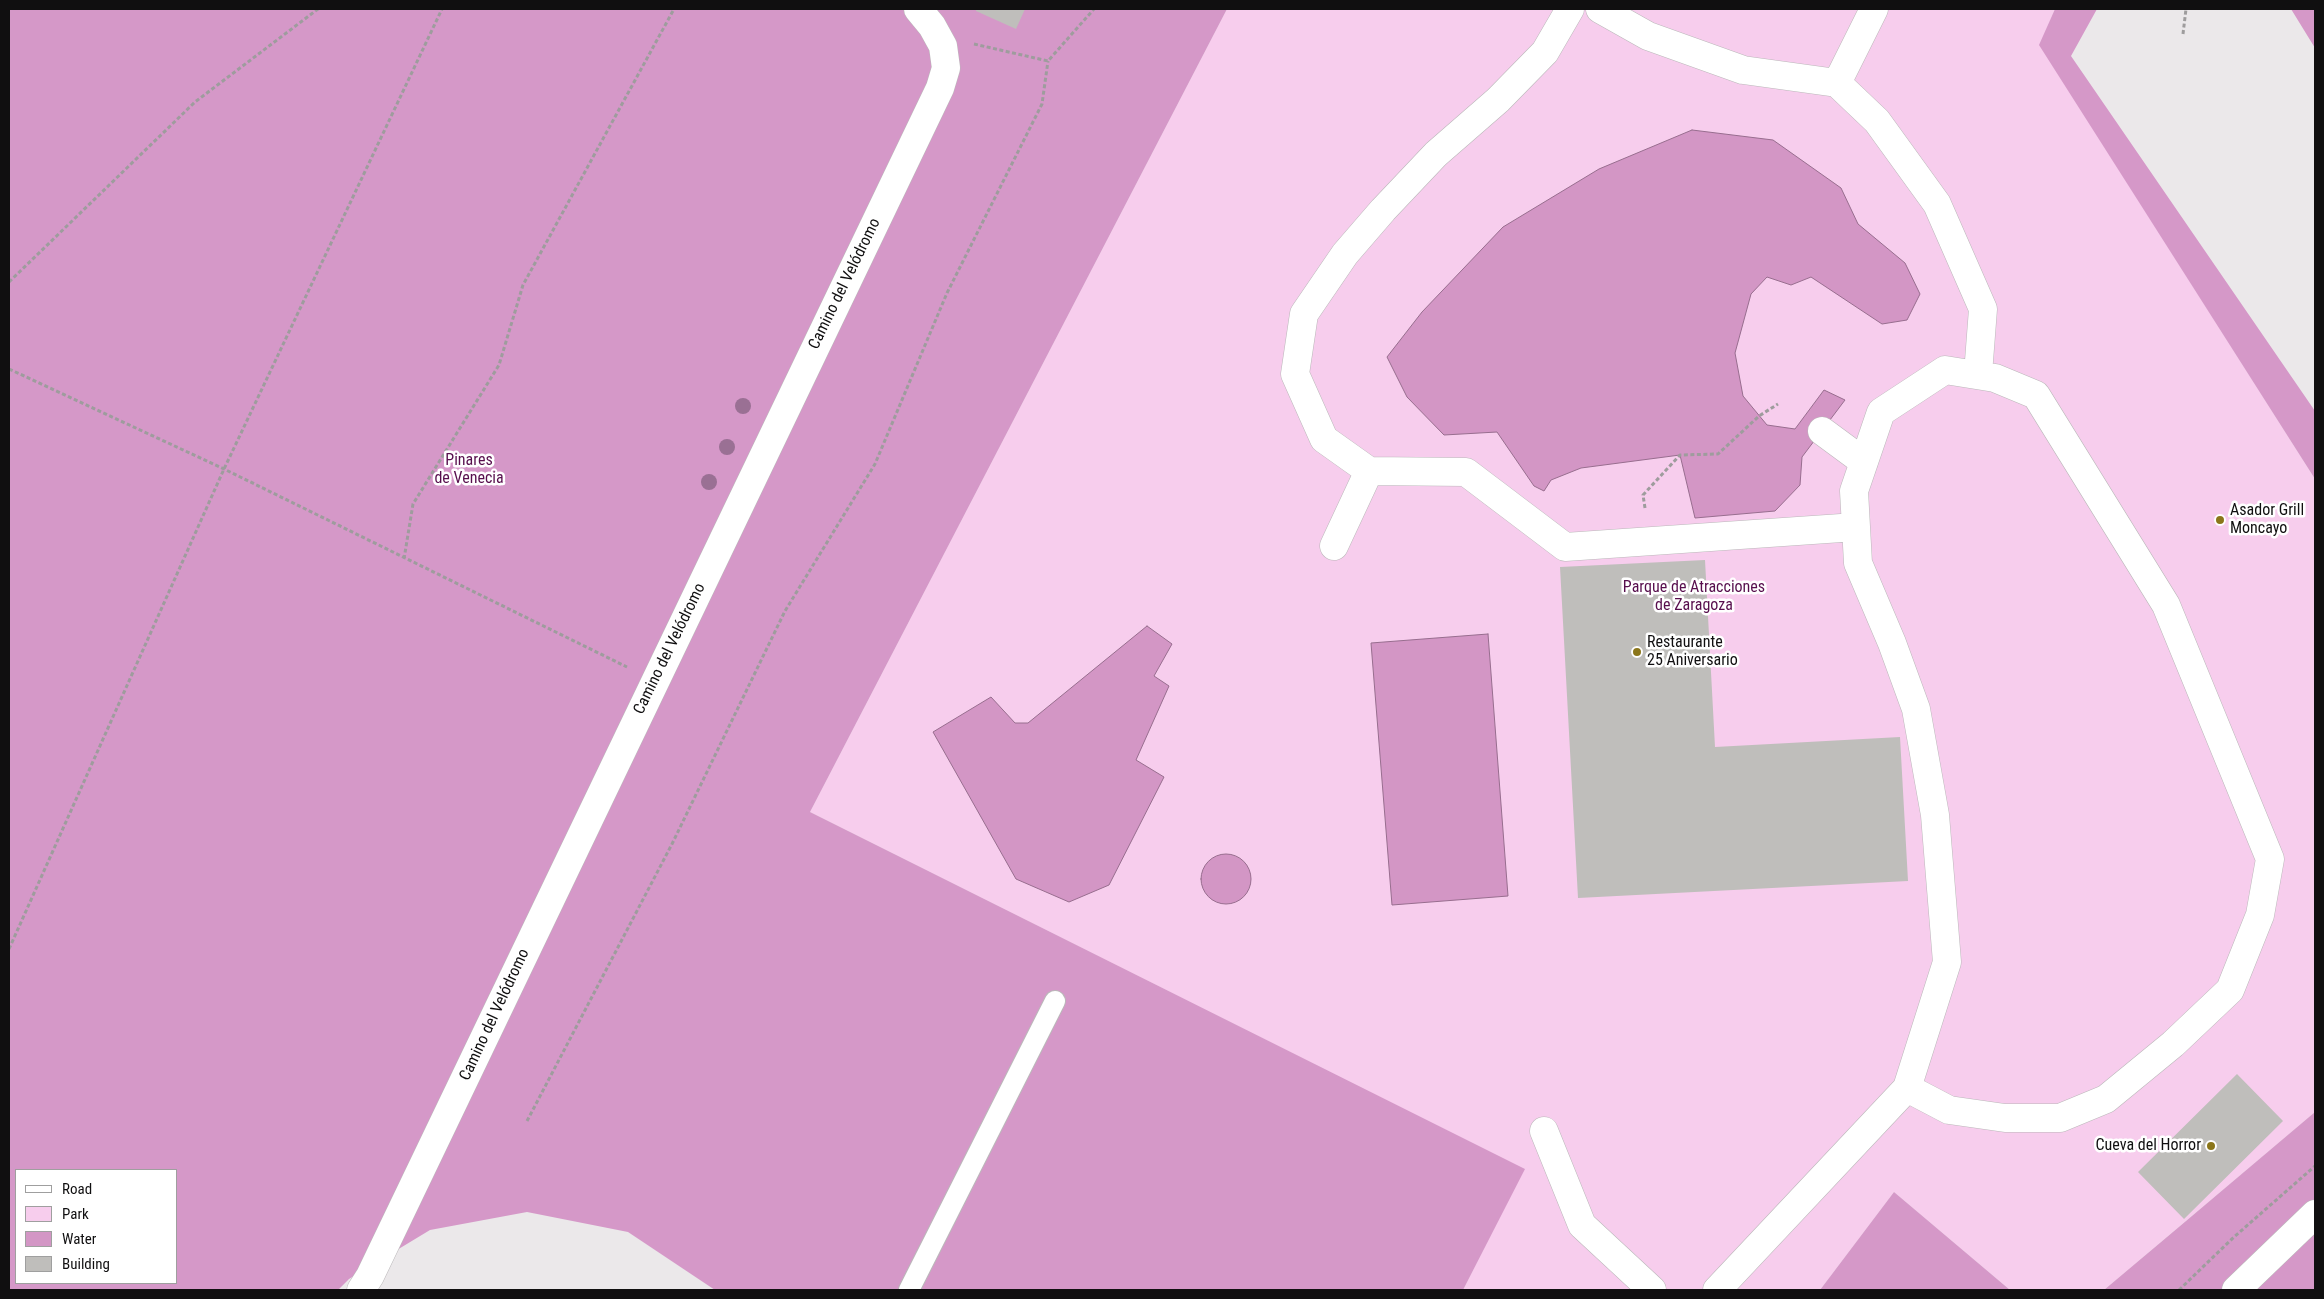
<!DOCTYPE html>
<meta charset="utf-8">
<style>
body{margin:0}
#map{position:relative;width:2324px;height:1299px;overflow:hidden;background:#ebe8ea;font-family:"Roboto Condensed",sans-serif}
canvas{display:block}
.frame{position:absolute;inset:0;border:10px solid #100f10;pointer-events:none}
.legend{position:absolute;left:15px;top:1169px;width:162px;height:115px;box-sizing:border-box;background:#fff;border:1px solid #9f9f9f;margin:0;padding:6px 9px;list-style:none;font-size:15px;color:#100f10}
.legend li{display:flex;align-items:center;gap:10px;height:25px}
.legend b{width:25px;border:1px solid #9f9f9f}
</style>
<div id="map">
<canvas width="2324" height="1299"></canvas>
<div class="frame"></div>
<ul class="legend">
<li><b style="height:6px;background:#fff"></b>Road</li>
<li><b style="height:14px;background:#f7cded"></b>Park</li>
<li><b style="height:14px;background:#d396c5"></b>Water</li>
<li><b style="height:14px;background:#bfbebb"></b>Building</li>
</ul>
</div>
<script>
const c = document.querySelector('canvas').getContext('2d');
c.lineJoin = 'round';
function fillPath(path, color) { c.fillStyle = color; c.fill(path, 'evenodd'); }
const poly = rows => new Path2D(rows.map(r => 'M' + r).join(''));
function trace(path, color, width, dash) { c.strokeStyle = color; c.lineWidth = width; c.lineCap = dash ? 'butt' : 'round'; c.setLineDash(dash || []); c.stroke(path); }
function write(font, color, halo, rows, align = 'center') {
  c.font = font + ' "Roboto Condensed",sans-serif'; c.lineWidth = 5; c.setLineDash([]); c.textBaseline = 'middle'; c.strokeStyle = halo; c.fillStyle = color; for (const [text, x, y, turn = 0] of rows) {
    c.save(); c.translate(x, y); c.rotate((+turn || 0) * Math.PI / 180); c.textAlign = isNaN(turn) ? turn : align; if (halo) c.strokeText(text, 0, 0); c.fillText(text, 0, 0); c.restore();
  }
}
fillPath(poly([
 [1227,9,2055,9,2040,45,2315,479,2315,1112,2104,1290,2010,1290,1894,1192,1820,1290,1463,1290,1524,1169,810,812]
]), '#f7cded');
fillPath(poly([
 [9,9,1227,9,810,812,1525,1169,1463,1290,715,1290,628,1232,527,1212,430,1230,349,1279,338,1290,9,1290],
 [16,1170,176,1170,176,1283,16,1283],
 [2055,9,2097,9,2071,56,2315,411,2315,479,2039,45],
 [2291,9,2315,9,2315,48],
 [2315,1112,2315,1290,2104,1290,2186,1221],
 [1894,1192,2010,1290,1820,1290]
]), '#d598c8');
const water = poly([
 [1692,130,1773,140,1841,188,1858,224,1905,263,1920,294,1907,320,1882,324,1811,277,1791,285,1767,277,1751,294,1735,353,1743,396,1767,425,1795,429,1824,390,1845,400,1802,457,1800,485,1775,511,1695,518,1680,455,1581,468,1551,480,1544,491,1534,486,1497,432,1444,435,1407,397,1387,357,1422,312,1503,227,1599,169,1692,130],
 [1147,626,1172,644,1154,676,1169,686,1136,760,1164,777,1109,885,1069,902,1016,879,933,732,991,697,1015,723,1028,723,1147,626],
 [1488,634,1508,896,1392,905,1371,643,1488,634],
 '1201 879a25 25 0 1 1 50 0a25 25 0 1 1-50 0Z'
]);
fillPath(water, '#d396c5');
trace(water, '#986e8f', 1);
fillPath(poly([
 [976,9,1025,9,1016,29,976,11],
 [1705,560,1715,747,1900,737,1908,881,1578,898,1560,567],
 [2237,1074,2283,1121,2184,1219,2138,1172]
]), '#bfbebb');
const service = poly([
 [909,1290,1055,1001]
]);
const pedestrian = poly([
 [1570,9,1545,52,1498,100,1436,154,1383,210,1345,254,1304,314,1295,374,1324,439,1369,471,1466,472,1565,547,1856,527],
 [1600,9,1648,36,1743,70,1837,83,1877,121,1937,204,1983,309,1978,374],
 [1837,83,1874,9],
 [1822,431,1864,462],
 [1334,546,1369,471],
 [1544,1131,1582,1225,1652,1290],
 [1717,1290,1907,1088,1947,962,1935,815,1916,709,1892,643,1858,563,1854,491,1881,412,1945,370,1995,378,2036,395,2166,605,2270,859,2260,915,2230,990,2173,1044,2106,1099,2060,1118,2005,1118,1949,1110,1907,1088]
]);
const minor = poly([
 [361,1290,370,1276,940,88,946,68,943,46,932,26,918,9]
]);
const tertiary = poly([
 [2236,1290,2315,1214]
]);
trace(service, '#bbb8ba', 22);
trace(pedestrian, '#bbb8ba', 29);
trace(minor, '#bbb8ba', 29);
trace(tertiary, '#bbb8ba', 29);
trace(poly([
 [2183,34,2186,9],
 [974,44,1048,61,1094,9],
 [9,282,195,102,318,9],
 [9,369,224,469,627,667],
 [1645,508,1643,495,1680,455,1718,454,1759,416,1778,404],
 [404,559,413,504,499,365,523,285,674,9],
 [9,949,224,469,442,9],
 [527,1121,672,844,785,611,875,464,947,293,1042,104,1048,61],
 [2179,1290,2234,1237,2315,1166]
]), '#9e9c9d', 3, [4, 2.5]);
trace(service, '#fff', 20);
trace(pedestrian, '#fff', 28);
trace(minor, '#fff', 28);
trace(tertiary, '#fff', 28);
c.fillStyle = '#9a7094';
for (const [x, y] of [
 [743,406],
 [727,447],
 [709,482]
]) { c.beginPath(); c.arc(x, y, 8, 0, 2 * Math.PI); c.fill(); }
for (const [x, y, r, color] of [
 [2220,520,5,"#8b761a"],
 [1637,652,5,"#8b761a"],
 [2211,1146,5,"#8b761a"]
]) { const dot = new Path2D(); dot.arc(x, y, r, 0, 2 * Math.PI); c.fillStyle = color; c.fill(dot); trace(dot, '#fff', 2); }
write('16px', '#100f10', '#fff', [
 ["Camino del Velódromo",845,284,-64],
 ["Camino del Velódromo",670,649,-64],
 ["Camino del Velódromo",495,1015,-65]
]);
write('16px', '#570e4d', '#fff', [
 ["Pinares",469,461],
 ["de Venecia",469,479],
 ["Parque de Atracciones",1694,588],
 ["de Zaragoza",1694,606]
]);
write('16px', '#100f10', '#fff', [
 ["Asador Grill",2230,511],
 ["Moncayo",2230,529],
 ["Restaurante",1647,643],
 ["25 Aniversario",1647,661],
 ["Cueva del Horror",2201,1146,"right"]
], 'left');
</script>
